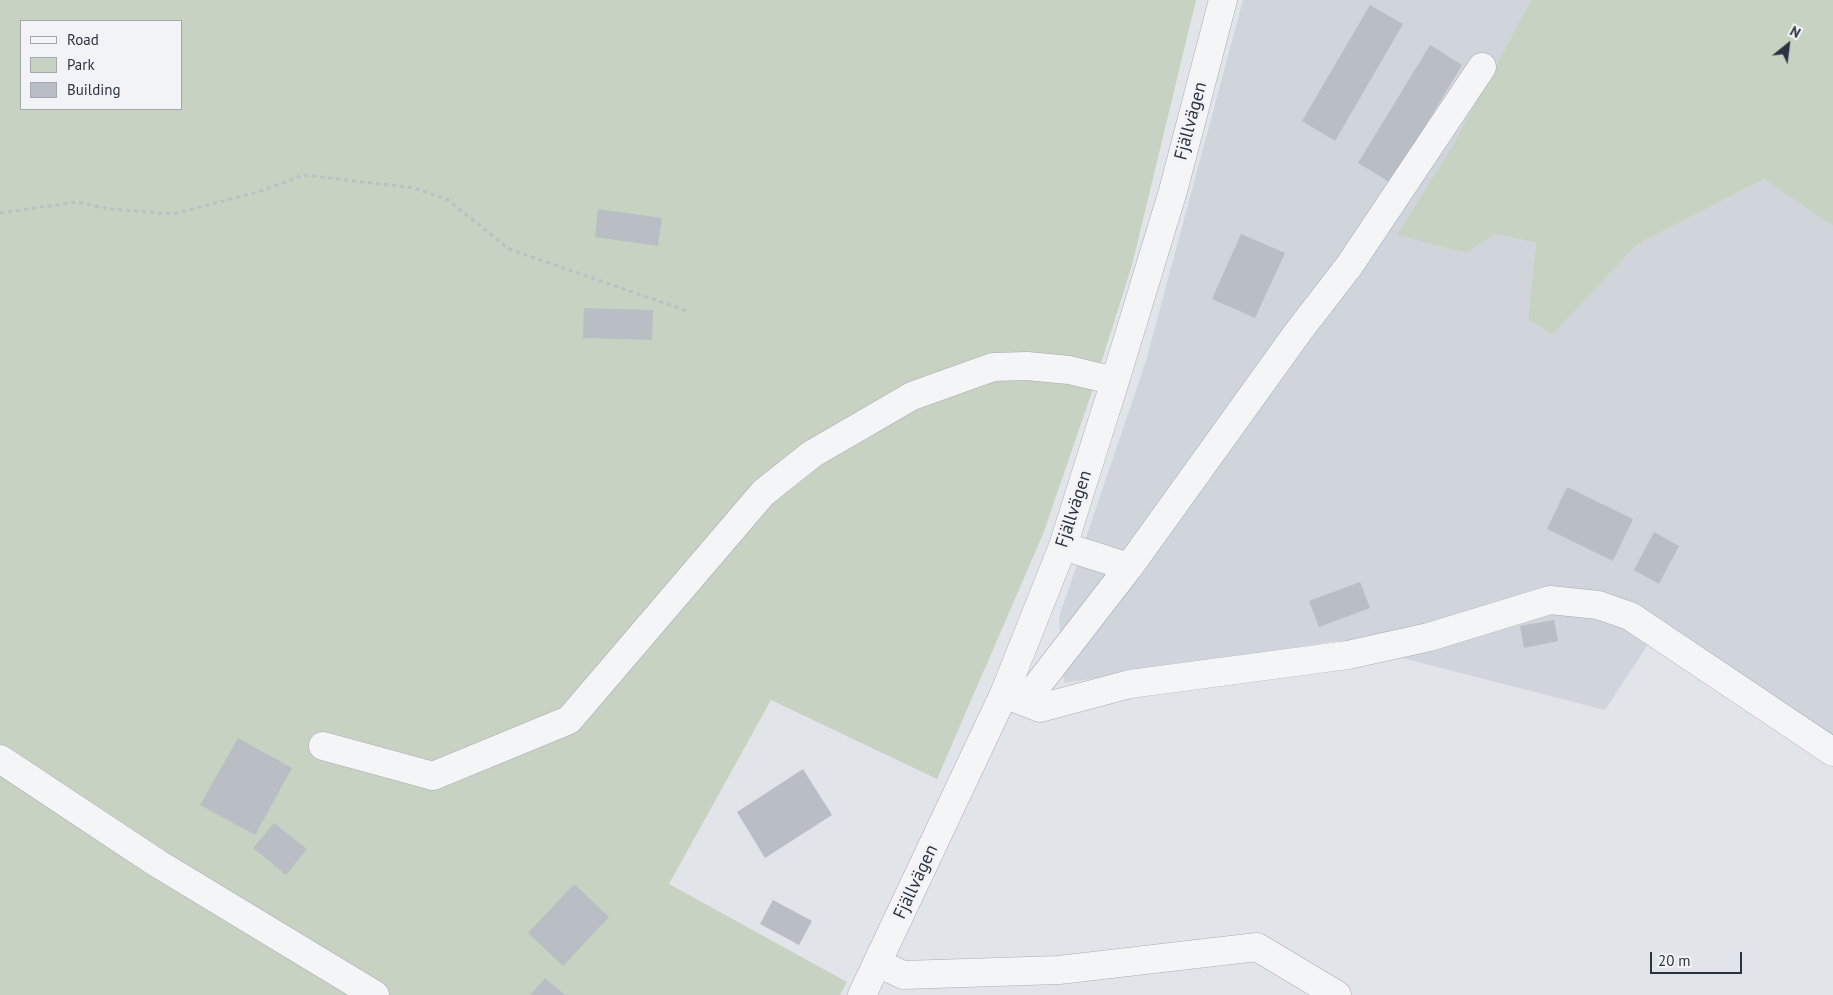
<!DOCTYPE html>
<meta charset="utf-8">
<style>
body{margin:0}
#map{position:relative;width:1833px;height:995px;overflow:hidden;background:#e1e5e9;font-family:"PT Sans",sans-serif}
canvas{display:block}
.legend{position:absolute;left:20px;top:20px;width:162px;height:90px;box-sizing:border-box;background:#f1f3f6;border:1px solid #a2a6ad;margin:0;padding:6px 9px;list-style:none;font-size:15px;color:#2b3340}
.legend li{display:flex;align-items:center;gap:10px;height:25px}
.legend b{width:25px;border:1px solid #a2a6ad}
.north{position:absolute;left:1763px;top:20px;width:50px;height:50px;-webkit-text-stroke:4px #f1f3f6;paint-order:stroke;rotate:29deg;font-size:14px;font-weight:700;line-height:20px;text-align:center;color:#2b3340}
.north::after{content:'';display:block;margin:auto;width:18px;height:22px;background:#2b3340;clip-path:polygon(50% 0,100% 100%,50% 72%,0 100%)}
.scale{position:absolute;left:1650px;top:952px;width:92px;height:22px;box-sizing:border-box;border:2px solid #2b3340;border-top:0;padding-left:6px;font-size:15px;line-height:18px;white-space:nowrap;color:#2b3340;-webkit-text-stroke:4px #f1f3f6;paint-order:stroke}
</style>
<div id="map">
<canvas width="1833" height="995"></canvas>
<ul class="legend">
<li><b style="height:6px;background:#f4f5f7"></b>Road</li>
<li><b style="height:14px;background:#c8d2c3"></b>Park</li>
<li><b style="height:14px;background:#b9bec5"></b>Building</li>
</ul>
<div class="north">N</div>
<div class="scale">20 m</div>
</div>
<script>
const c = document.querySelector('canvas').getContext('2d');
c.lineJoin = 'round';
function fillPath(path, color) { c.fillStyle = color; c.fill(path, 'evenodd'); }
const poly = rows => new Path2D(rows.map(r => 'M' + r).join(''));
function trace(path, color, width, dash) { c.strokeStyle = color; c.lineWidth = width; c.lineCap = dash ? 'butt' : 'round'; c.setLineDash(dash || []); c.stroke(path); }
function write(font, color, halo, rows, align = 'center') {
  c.font = font + ' "PT Sans",sans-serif'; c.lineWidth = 5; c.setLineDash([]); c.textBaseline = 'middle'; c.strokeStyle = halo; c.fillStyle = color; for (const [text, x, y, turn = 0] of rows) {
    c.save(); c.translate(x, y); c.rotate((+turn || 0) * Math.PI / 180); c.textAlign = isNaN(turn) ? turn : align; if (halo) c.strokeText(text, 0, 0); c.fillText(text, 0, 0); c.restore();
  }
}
fillPath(poly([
 [1243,0,1531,0,1450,150,1398,235,1466,253,1495,234,1536,243,1528,319,1551,335,1636,245,1764,179,1833,226,1833,737,1662,623,1605,710,1336,641,1064,683,1059,617,1146,361]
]), '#d0d4db');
fillPath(poly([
 [0,0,1196,0,1132,265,1093,389,1043,534,937,779,771,700,669,884,847,982,840,995,0,995],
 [21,21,181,21,181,109,21,109],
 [1531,0,1833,0,1833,226,1764,179,1636,245,1552,335,1528,319,1536,243,1495,234,1466,253,1397,235,1450,150]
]), '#c8d2c3');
fillPath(poly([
 [1370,5,1403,24,1335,141,1302,121],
 [1430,45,1462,65,1391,183,1358,163],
 [598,209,662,218,658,246,595,237],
 [1241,234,1285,253,1255,318,1212,299],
 [584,308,653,310,652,340,583,338],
 [1567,487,1633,519,1613,561,1547,529],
 [1654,532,1679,546,1659,584,1634,570],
 [1360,582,1370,608,1319,627,1309,601],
 [1554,620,1558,641,1524,648,1520,626],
 [238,738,292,768,255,835,200,805],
 [803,769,832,815,765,858,737,812],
 [274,823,307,849,286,875,253,848],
 [574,884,609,917,563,966,528,933],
 [773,900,812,921,799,945,760,924],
 [545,978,565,995,530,995]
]), '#b9bec5');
const minor = poly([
 [1063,546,1129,567],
 [1004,694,1040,708,1130,684,1348,655,1429,637,1550,600,1598,605,1630,616,1833,752],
 [1027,703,1033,691,1129,567,1298,332,1349,266,1482,67],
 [323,746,433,776,569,720,763,493,812,454,912,396,993,367,1027,366,1069,370,1115,381],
 [0,759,157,863,375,995],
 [878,963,903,975,1059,970,1257,947,1337,995],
 [862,995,1004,694,1063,546,1115,381,1173,191,1223,0]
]);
trace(minor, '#a7acb3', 29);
trace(poly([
 [0,213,77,202,109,209,173,214,258,192,304,175,414,188,448,200,509,249,690,312]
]), '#bcbfc4', 3, [4, 4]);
trace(minor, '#f4f5f7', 28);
write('18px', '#2b3340', '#f1f3f6', [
 ["Fjällvägen",1191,121,-75],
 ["Fjällvägen",1074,509,-72],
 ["Fjällvägen",916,882,-65]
]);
</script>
